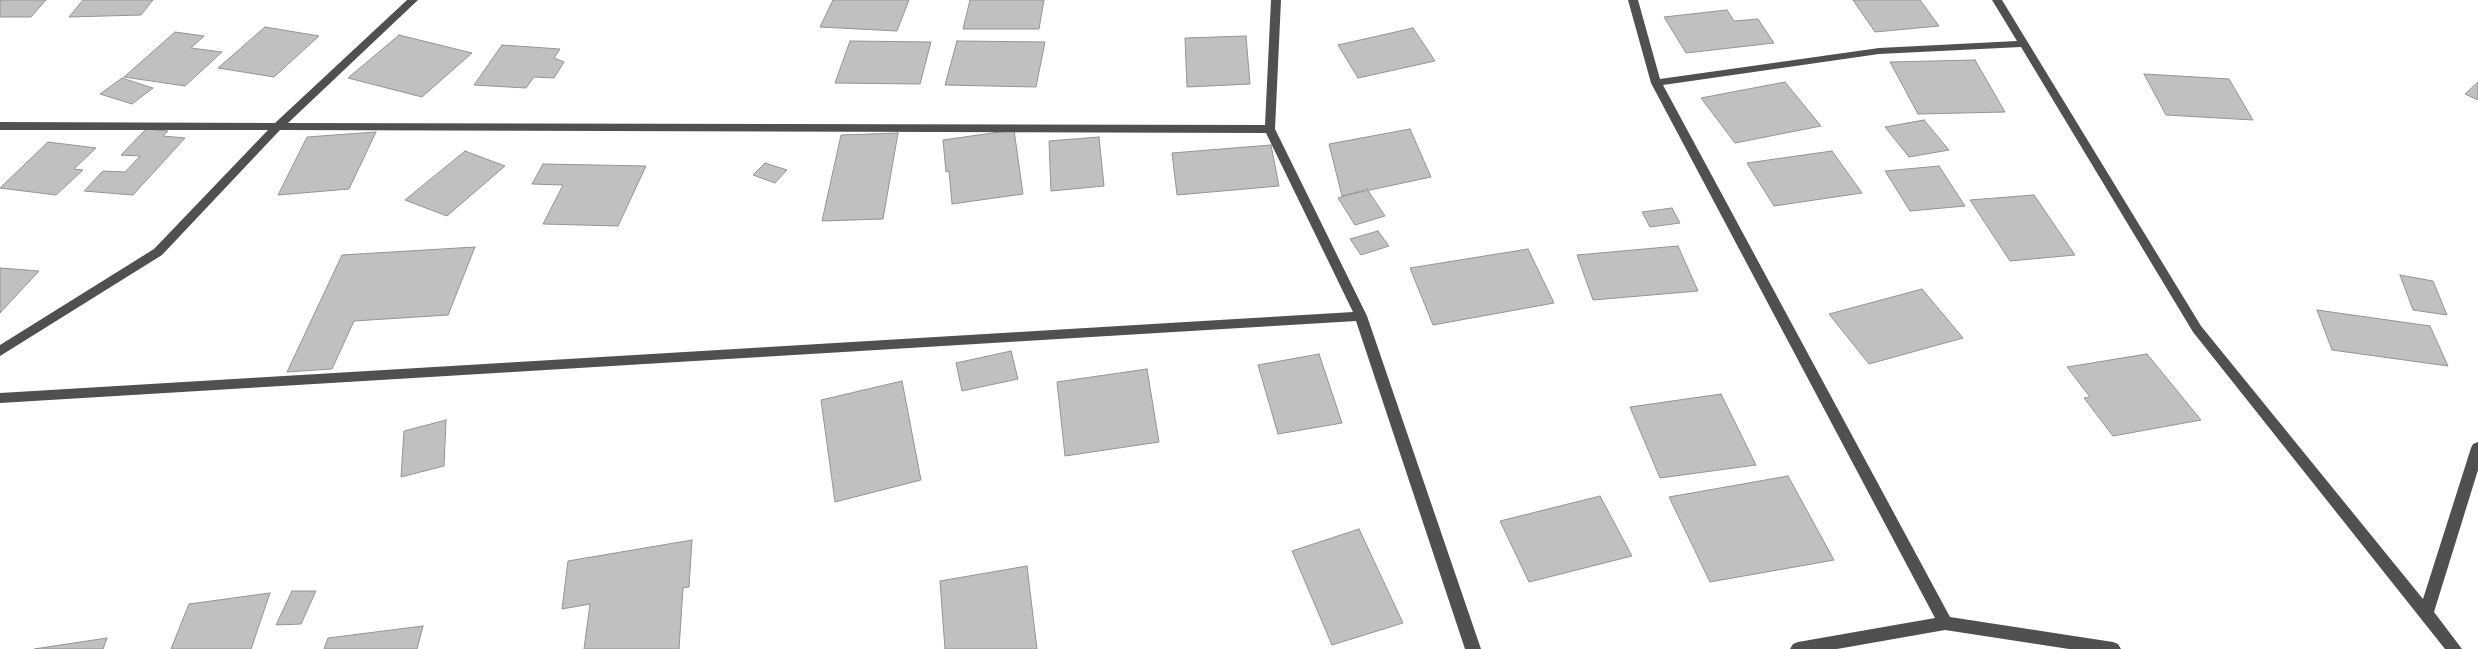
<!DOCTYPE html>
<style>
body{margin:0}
canvas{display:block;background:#fff}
</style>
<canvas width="2478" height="649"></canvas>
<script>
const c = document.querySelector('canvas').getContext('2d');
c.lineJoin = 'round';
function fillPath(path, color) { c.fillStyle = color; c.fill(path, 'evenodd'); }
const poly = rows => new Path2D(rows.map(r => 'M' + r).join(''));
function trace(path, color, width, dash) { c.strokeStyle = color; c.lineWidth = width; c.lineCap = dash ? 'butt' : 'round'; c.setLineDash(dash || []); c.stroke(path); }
const building = poly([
 [0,0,46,0,31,17,0,17,0,0],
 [83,0,153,0,141,15,69,17,83,0],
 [833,0,909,0,897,31,820,27,833,0],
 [970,0,1044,0,1039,29,963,29,970,0],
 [1853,0,1920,0,1939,26,1875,32,1853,0],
 [1727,10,1734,21,1758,19,1774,43,1686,53,1664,17,1727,10],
 [265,27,319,36,274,77,218,68,265,27],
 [1413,28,1435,61,1358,78,1338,45,1413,28],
 [175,32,204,36,191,48,222,52,185,86,124,77,175,32],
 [399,35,472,53,422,97,348,78,399,35],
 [1246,36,1250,84,1187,87,1185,38,1246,36],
 [850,41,931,42,920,84,835,83,850,41],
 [957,41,1045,42,1036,87,945,85,957,41],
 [502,45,560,49,554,58,564,62,554,78,534,77,526,88,474,85,502,45],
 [1975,60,2005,112,1918,114,1890,62,1975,60],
 [2144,74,2229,79,2253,120,2166,115,2144,74],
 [122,78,153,88,132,104,100,94,122,78],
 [1785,82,1821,126,1735,143,1701,98,1785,82],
 [2478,82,2478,100,2465,94,2478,82],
 [1924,120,1949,150,1909,157,1885,127,1924,120],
 [146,129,168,131,163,136,185,138,133,195,84,191,103,171,125,172,140,156,121,155,146,129],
 [1410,129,1431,177,1342,196,1329,144,1410,129],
 [1014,130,1023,194,952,204,949,171,946,172,943,140,1014,130],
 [376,132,349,189,278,195,307,137,376,132],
 [898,133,883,219,822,221,841,135,898,133],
 [1099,137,1104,186,1051,191,1049,141,1099,137],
 [48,142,96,148,74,169,83,170,56,195,0,188,48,142],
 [1271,145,1279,186,1177,195,1172,153,1271,145],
 [465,151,505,166,447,216,405,200,465,151],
 [1832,151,1862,193,1774,206,1747,163,1832,151],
 [765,163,787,170,775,183,753,175,765,163],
 [543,164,646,166,618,226,543,224,563,185,532,184,543,164],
 [1939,166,1965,206,1910,211,1885,171,1939,166],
 [1367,189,1385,216,1355,225,1338,198,1367,189],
 [2034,195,2075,255,2010,261,1970,200,2034,195],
 [1672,208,1680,223,1650,227,1642,212,1672,208],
 [1378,231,1389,246,1361,255,1350,239,1378,231],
 [1678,246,1698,291,1593,300,1577,255,1678,246],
 [475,247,448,315,354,321,332,369,287,372,342,255,475,247],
 [1528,249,1554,303,1433,325,1410,268,1528,249],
 [0,268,39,271,0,313,0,268],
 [2400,275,2433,281,2447,315,2413,310,2400,275],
 [1922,289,1963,338,1869,364,1829,314,1922,289],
 [2317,310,2430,326,2448,366,2332,350,2317,310],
 [1011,351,1018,379,962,391,956,363,1011,351],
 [1319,354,1342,423,1278,434,1258,365,1319,354],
 [2147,354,2201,420,2113,436,2084,398,2090,397,2067,367,2147,354],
 [1147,369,1159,442,1065,456,1057,382,1147,369],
 [902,381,921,480,835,502,821,400,902,381],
 [1721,394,1756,465,1660,478,1630,407,1721,394],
 [446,420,444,466,401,477,404,431,446,420],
 [1788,476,1834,560,1710,582,1669,497,1788,476],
 [1600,496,1632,556,1529,582,1500,521,1600,496],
 [1359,529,1403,623,1332,645,1292,551,1359,529],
 [692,540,689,587,683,588,679,649,584,649,590,604,562,609,568,561,692,540],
 [1027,566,1037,649,945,649,940,581,1027,566],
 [292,591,316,591,301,624,276,625,292,591],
 [270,593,251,649,171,649,189,604,270,593],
 [423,626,417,649,324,649,328,638,423,626],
 [107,638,103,649,34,649,107,638]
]);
fillPath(building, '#c0c0c0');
trace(building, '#949494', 1);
fillPath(poly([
 [407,0,418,0,288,123,1265,125,1271,0,1281,0,1275,129,1367,316,1481,649,1465,649,1356,321,0,403,0,393,1353,312,1266,133,280,130,162,255,0,356,0,345,154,249,268,130,0,130,0,122,275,123,407,0],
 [1628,0,1638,0,1660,79,1879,48,2017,41,1992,0,2002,0,2201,326,2423,599,2471,448,2473,444,2478,442,2478,470,2434,612,2462,649,2445,649,2193,332,2021,47,1879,54,1663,85,1950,617,2113,642,2118,644,2121,649,2069,649,1945,630,1837,649,1790,649,1793,644,1798,642,1935,618,1651,83,1628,0]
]), '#505050');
</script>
